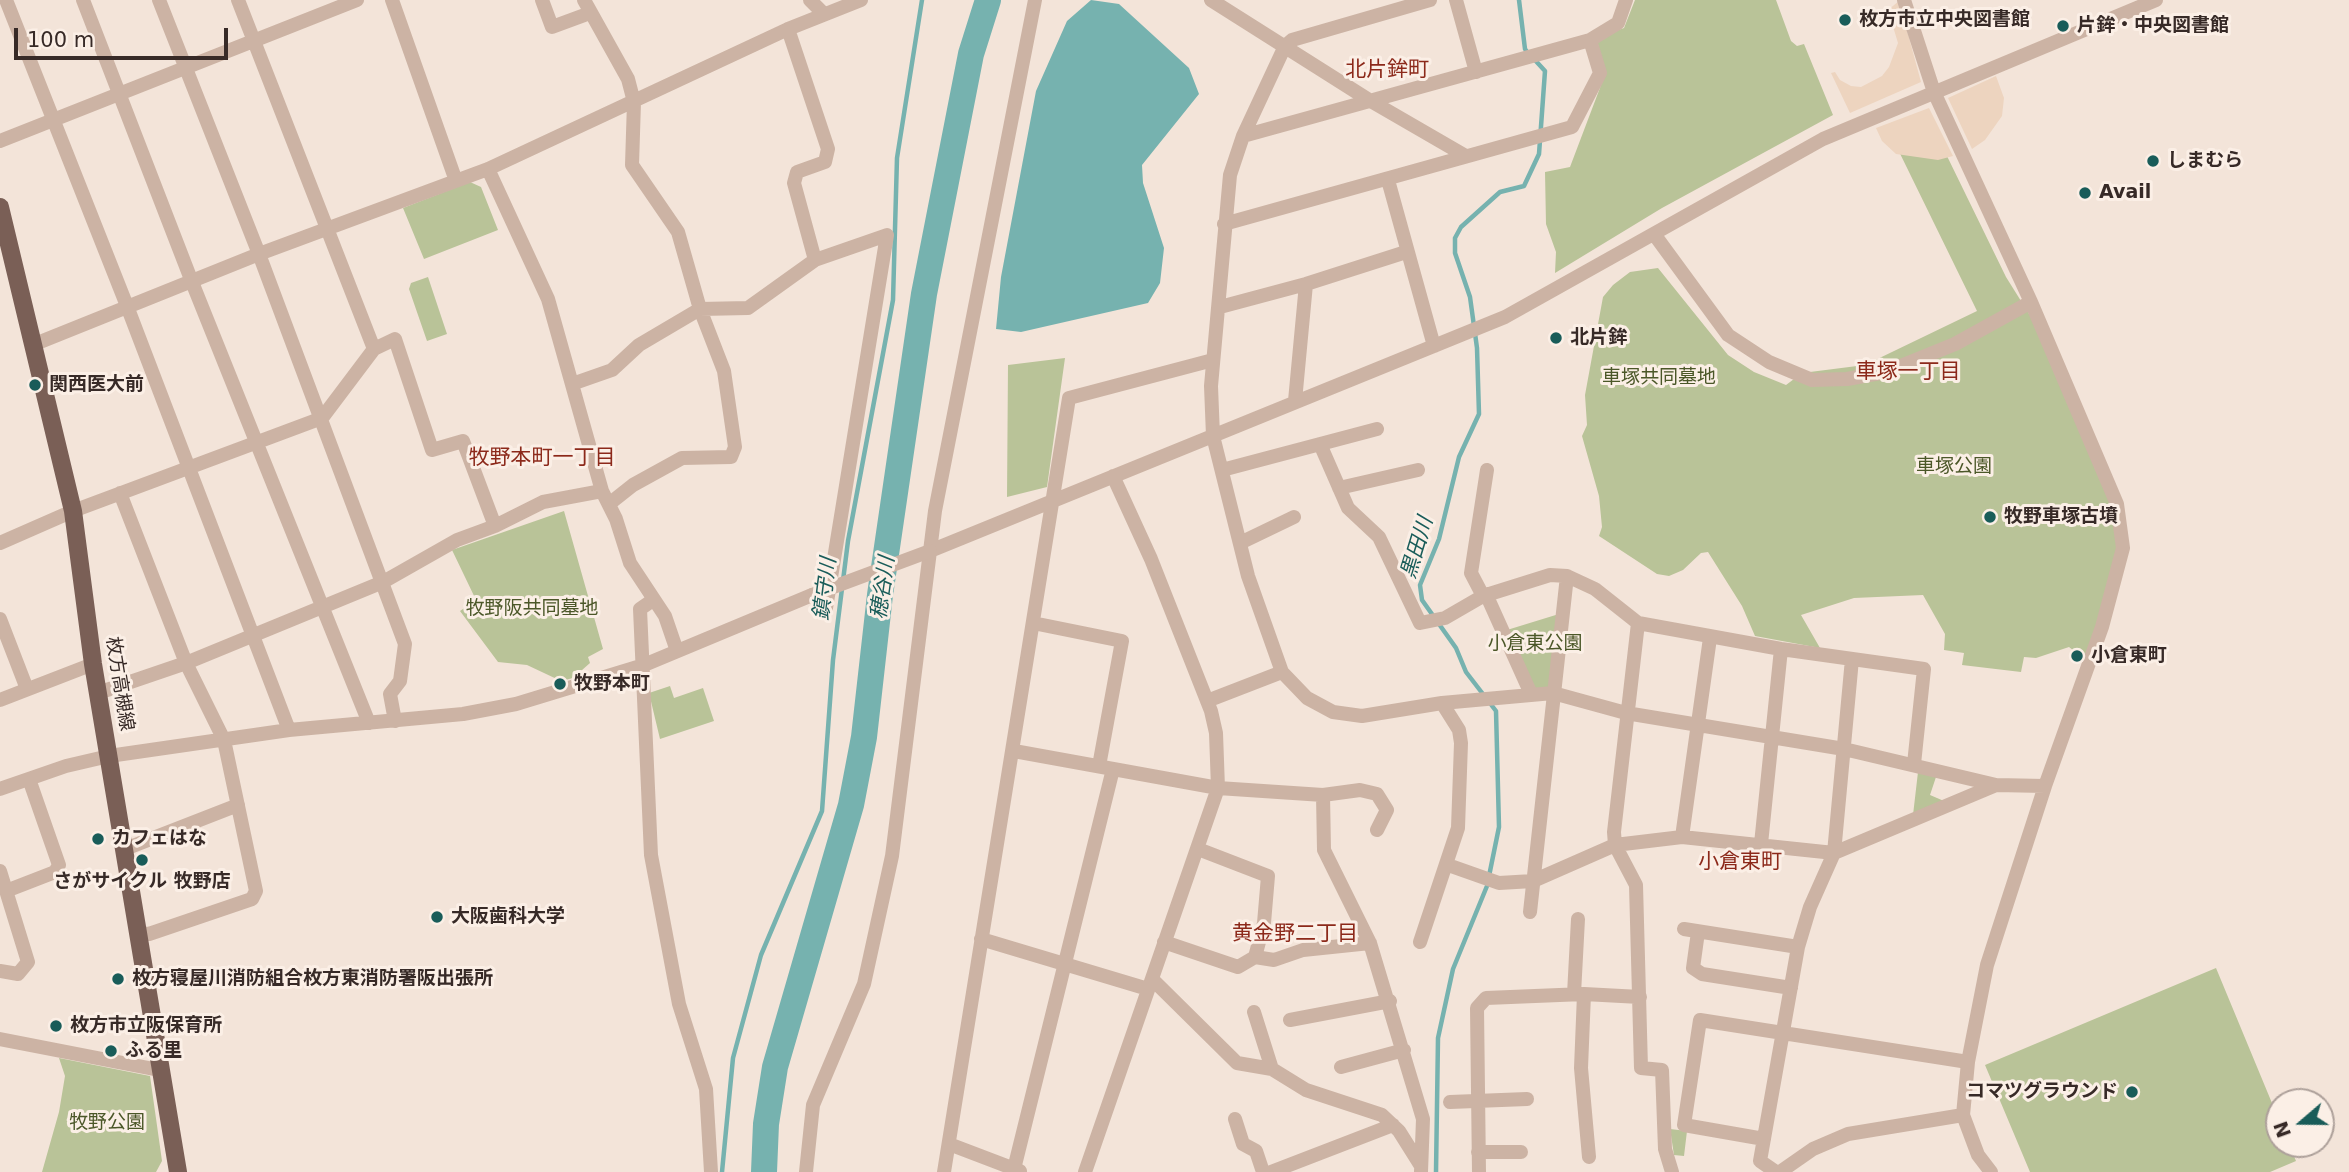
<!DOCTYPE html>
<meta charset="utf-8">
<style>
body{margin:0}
#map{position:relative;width:2349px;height:1172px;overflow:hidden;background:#f3e4d9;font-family:"DejaVu Sans",sans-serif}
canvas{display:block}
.north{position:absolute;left:2265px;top:1088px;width:70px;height:70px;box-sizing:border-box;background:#fbefe6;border:2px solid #ada09a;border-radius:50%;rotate:250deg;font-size:19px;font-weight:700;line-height:28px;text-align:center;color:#372a27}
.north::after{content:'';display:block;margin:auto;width:24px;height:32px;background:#195c59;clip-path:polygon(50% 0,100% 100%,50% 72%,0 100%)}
.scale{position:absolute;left:14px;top:28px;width:214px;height:32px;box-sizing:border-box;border:4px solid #372a27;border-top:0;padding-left:9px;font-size:21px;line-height:24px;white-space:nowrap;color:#372a27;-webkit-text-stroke:5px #fbefe6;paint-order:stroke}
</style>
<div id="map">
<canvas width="2349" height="1172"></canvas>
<div class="north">N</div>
<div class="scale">100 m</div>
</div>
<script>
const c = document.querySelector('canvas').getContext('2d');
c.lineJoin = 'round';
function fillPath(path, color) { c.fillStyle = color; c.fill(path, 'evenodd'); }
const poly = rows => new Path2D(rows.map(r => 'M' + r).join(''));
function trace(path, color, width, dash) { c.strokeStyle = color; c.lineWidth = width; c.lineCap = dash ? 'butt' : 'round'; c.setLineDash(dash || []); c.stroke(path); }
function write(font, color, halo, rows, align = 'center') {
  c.font = font + ' "DejaVu Sans","Noto Sans JP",sans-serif'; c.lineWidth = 6; c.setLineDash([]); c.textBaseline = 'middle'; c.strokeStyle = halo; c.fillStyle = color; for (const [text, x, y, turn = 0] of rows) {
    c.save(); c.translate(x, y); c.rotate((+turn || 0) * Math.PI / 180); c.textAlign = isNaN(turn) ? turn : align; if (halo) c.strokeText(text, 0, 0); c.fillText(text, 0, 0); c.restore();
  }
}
fillPath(poly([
 [1635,0,1776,0,1791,41,1797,46,1804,44,1833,115,1662,208,1555,273,1556,252,1546,224,1545,172,1570,167,1606,72,1596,38,1624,28],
 [1887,127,1946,154,2006,277,2041,333,2119,522,2123,548,2089,663,2069,647,2036,658,2024,657,2021,672,1962,665,1964,653,1944,650,1945,634,1923,595,1854,598,1801,615,1820,648,1755,636,1742,606,1708,552,1701,553,1683,570,1669,576,1657,574,1599,536,1602,527,1599,496,1582,436,1587,425,1585,395,1603,297,1613,285,1630,272,1658,268,1728,355,1754,372,1786,385,1802,373,1865,365,1977,311],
 [470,182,481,187,498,230,424,259,403,208],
 [428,277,447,334,427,341,409,289,411,283],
 [1065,358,1047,487,1007,497,1008,365],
 [564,511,603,649,588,657,590,663,573,678,561,681,527,665,498,662,460,611,476,600,452,550],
 [1559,614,1551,689,1533,688,1507,630],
 [670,686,674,698,703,688,714,721,660,739,649,693],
 [1918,772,1936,777,1930,795,1944,801,1913,815],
 [2216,968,2279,1120,2279,1144,2289,1144,2296,1161,2270,1172,2030,1172,1985,1065],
 [59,1058,150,1076,162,1161,156,1172,42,1172,59,1112,65,1076],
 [1670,1129,1687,1131,1684,1156,1674,1155]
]), '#b9c398');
fillPath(poly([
 [1899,1,1921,82,1850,113,1831,73,1835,72,1840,80,1851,86,1861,87,1882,76,1889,67,1898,43,1888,10],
 [1996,76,2004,98,2002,116,1985,140,1972,149,1948,98],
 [1929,108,1953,156,1938,160,1896,154,1882,141,1876,128]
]), '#edd4bf');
fillPath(poly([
 [1091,0,1119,4,1189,68,1199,94,1142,165,1143,183,1164,248,1160,283,1148,303,1021,332,996,329,1001,277,1036,91,1067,21]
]), '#76b2af');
trace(poly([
 [1519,0,1525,49,1528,53],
 [722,1172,733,1058,761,955,822,811,833,660,848,541,893,300,897,158,922,0],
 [1436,1172,1438,1038,1453,969,1487,886,1499,827,1496,711,1466,672,1456,648,1422,600,1420,585,1439,539,1459,457,1479,414,1477,348,1470,297,1455,253,1455,238,1461,227,1500,192,1524,186,1539,154,1545,71,1534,59]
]), '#76b2af', 4.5);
trace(poly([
 [764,1172,766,1124,775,1067,851,805,864,737,880,595,924,294,971,54,988,0]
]), '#76b2af', 26);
trace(poly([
 [6,0,127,306,289,730],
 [83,0,192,282,369,723],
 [159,0,259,254,405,644,400,681,390,694,395,721],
 [238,0,374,349],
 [392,0,456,181],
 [542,0,552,27,590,13],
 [584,0,628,79,634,102,632,165,678,232,700,309,724,371,735,447,731,457,682,458,633,485,609,504],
 [810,0,824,14],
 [1211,0,1369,100,1464,155],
 [1430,0,1292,40,1285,46,1243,136,1230,175,1211,386,1213,436,1248,576,1282,672,1307,698,1333,712,1362,716,1442,703,1553,693,1626,713,1844,749,1996,785,2045,786],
 [1456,0,1476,72],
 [1904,0,1934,92,2031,302,2117,504,2123,548,2102,627,2045,786,1987,965,1968,1062,1963,1115,1978,1155,1991,1172],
 [1243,136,1590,40],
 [0,141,357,0],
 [488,169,548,299,602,491,616,519,630,563,665,616,677,651],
 [1388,180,1434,346],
 [1224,224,1572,127,1600,73,1590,40,1618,23,1626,0],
 [1654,234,1728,335,1769,362,1812,380,1847,379,1886,372,1955,344,2031,302],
 [815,260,887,235,826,608],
 [1220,307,1306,284,1406,252],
 [35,344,259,254,488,169,788,29,861,0],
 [572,384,612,370,639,345,700,309,748,308,815,260,794,183,797,172,825,162,828,149,788,29],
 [1295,401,1306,284],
 [1320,444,1348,508,1379,537,1420,623,1445,618,1483,596,1550,575,1567,576,1595,589,1638,623,1614,832,1615,845,1636,885,1641,1068,1662,1070,1665,1149,1672,1172],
 [1222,470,1377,429],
 [1339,488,1418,470],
 [120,493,186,663,224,740,256,891,252,899,149,934,138,933],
 [0,543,73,511,322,418,374,349,395,339,432,450,463,441,495,526],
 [1240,543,1294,517],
 [930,551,1505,317,1823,139,2156,0],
 [1486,594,1531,694],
 [1483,596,1471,573,1487,470],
 [653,600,640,609,651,855,679,1004,706,1089,711,1172],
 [0,619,27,689],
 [1033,623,1122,641,1099,766],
 [1638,623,1781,649,1924,669,1914,764],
 [98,693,186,663,383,582,457,540,495,526,543,502,602,491],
 [0,700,93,664],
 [1207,701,1282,672],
 [1014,751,1218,788,1323,795,1360,790,1377,794,1387,810,1377,830],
 [0,789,66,766,109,756,289,730,463,714,516,704,644,665,812,595],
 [1323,795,1324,850,1370,943,1423,1119,1421,1172],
 [1682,837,1710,638],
 [1761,844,1781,649],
 [125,849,238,805],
 [1448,865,1499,883,1533,881,1615,845,1682,837,1834,853,1996,785],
 [0,871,28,962,18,974,0,971],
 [6,891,55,872,59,865,29,779],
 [1530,912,1567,576],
 [1684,929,1798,947],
 [1698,932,1693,968,1702,974,1791,988],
 [981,939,1148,989],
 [1164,942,1238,967,1255,957,1264,923,1268,876,1198,849],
 [1420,942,1458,828,1461,743,1459,730,1442,703],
 [1255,957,1274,960,1303,950,1370,943],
 [1152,979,1237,1063,1272,1069,1306,1090,1382,1115,1399,1131,1421,1166],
 [1574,994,1578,919],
 [1584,994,1581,1068,1589,1157],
 [1254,1012,1272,1069],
 [1290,1020,1390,1001],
 [0,1039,159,1070],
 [1341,1067,1404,1050],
 [1450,1102,1527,1099],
 [1235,1119,1243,1144,1256,1151,1263,1172],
 [1764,1139,1684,1125,1700,1020,1968,1062],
 [949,1144,1020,1171],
 [1478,1152,1521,1152],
 [1014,1169,1113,769],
 [806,1172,813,1105,864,984,892,856,935,511,1035,0],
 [944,1172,1069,398,1213,360],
 [1085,1172,1218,788,1216,733,1211,711,1151,559,1113,476],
 [1271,1172,1393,1125],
 [1479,1172,1477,1008,1486,998,1584,994,1640,997],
 [1776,1172,1760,1161,1798,947,1810,907,1834,853,1852,659],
 [1780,1172,1813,1149,1848,1134,1963,1115]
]), '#ccb3a4', 14);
trace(poly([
 [0,207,73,511,93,664,178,1172]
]), '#7a5f56', 18);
trace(poly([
 [812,595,930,551]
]), '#ccb3a4', 14);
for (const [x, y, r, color] of [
 [1845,20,7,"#195c59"],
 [2063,26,7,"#195c59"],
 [2153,161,7,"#195c59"],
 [2085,193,7,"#195c59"],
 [1556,338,7,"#195c59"],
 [35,385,7,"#195c59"],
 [1990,517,7,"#195c59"],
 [2077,656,7,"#195c59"],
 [560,684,7,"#195c59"],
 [98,839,7,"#195c59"],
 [142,860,7,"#195c59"],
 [437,917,7,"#195c59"],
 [118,979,7,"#195c59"],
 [56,1026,7,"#195c59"],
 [111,1051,7,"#195c59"],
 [2132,1092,7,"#195c59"]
]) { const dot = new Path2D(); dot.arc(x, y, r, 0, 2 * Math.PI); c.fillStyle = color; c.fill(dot); trace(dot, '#fbefe6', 2.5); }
write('bold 19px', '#372a27', '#fbefe6', [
 ["枚方市立中央図書館",1859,20],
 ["片鉾・中央図書館",2077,26],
 ["しまむら",2167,161],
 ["Avail",2099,193],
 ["北片鉾",1570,338],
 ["関西医大前",49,385],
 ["牧野車塚古墳",2004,517],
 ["小倉東町",2091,656],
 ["牧野本町",574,684],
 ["カフェはな",112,839],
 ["さがサイクル 牧野店",142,882,"center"],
 ["大阪歯科大学",451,917],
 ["枚方寝屋川消防組合枚方東消防署阪出張所",132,979],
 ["枚方市立阪保育所",70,1026],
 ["ふる里",125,1051],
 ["コマツグラウンド",2118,1092,"right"]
], 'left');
write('19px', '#4b5728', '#fbefe6', [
 ["車塚共同墓地",1659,378],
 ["車塚公園",1954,467],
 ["牧野阪共同墓地",532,609],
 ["小倉東公園",1535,644],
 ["牧野公園",107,1123]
]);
write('19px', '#372a27', '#fbefe6', [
 ["枚方高槻線",119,684,81]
]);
write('21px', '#8c291a', '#fbefe6', [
 ["北片鉾町",1387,71],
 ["車塚一丁目",1908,373],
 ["牧野本町一丁目",542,459],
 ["小倉東町",1740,863],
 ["黄金野二丁目",1295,935]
]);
write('italic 21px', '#195c59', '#fbefe6', [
 ["黒田川",1418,548,-73],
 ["穂谷川",884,588,-82],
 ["鎮守川",826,589,-83]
]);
</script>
